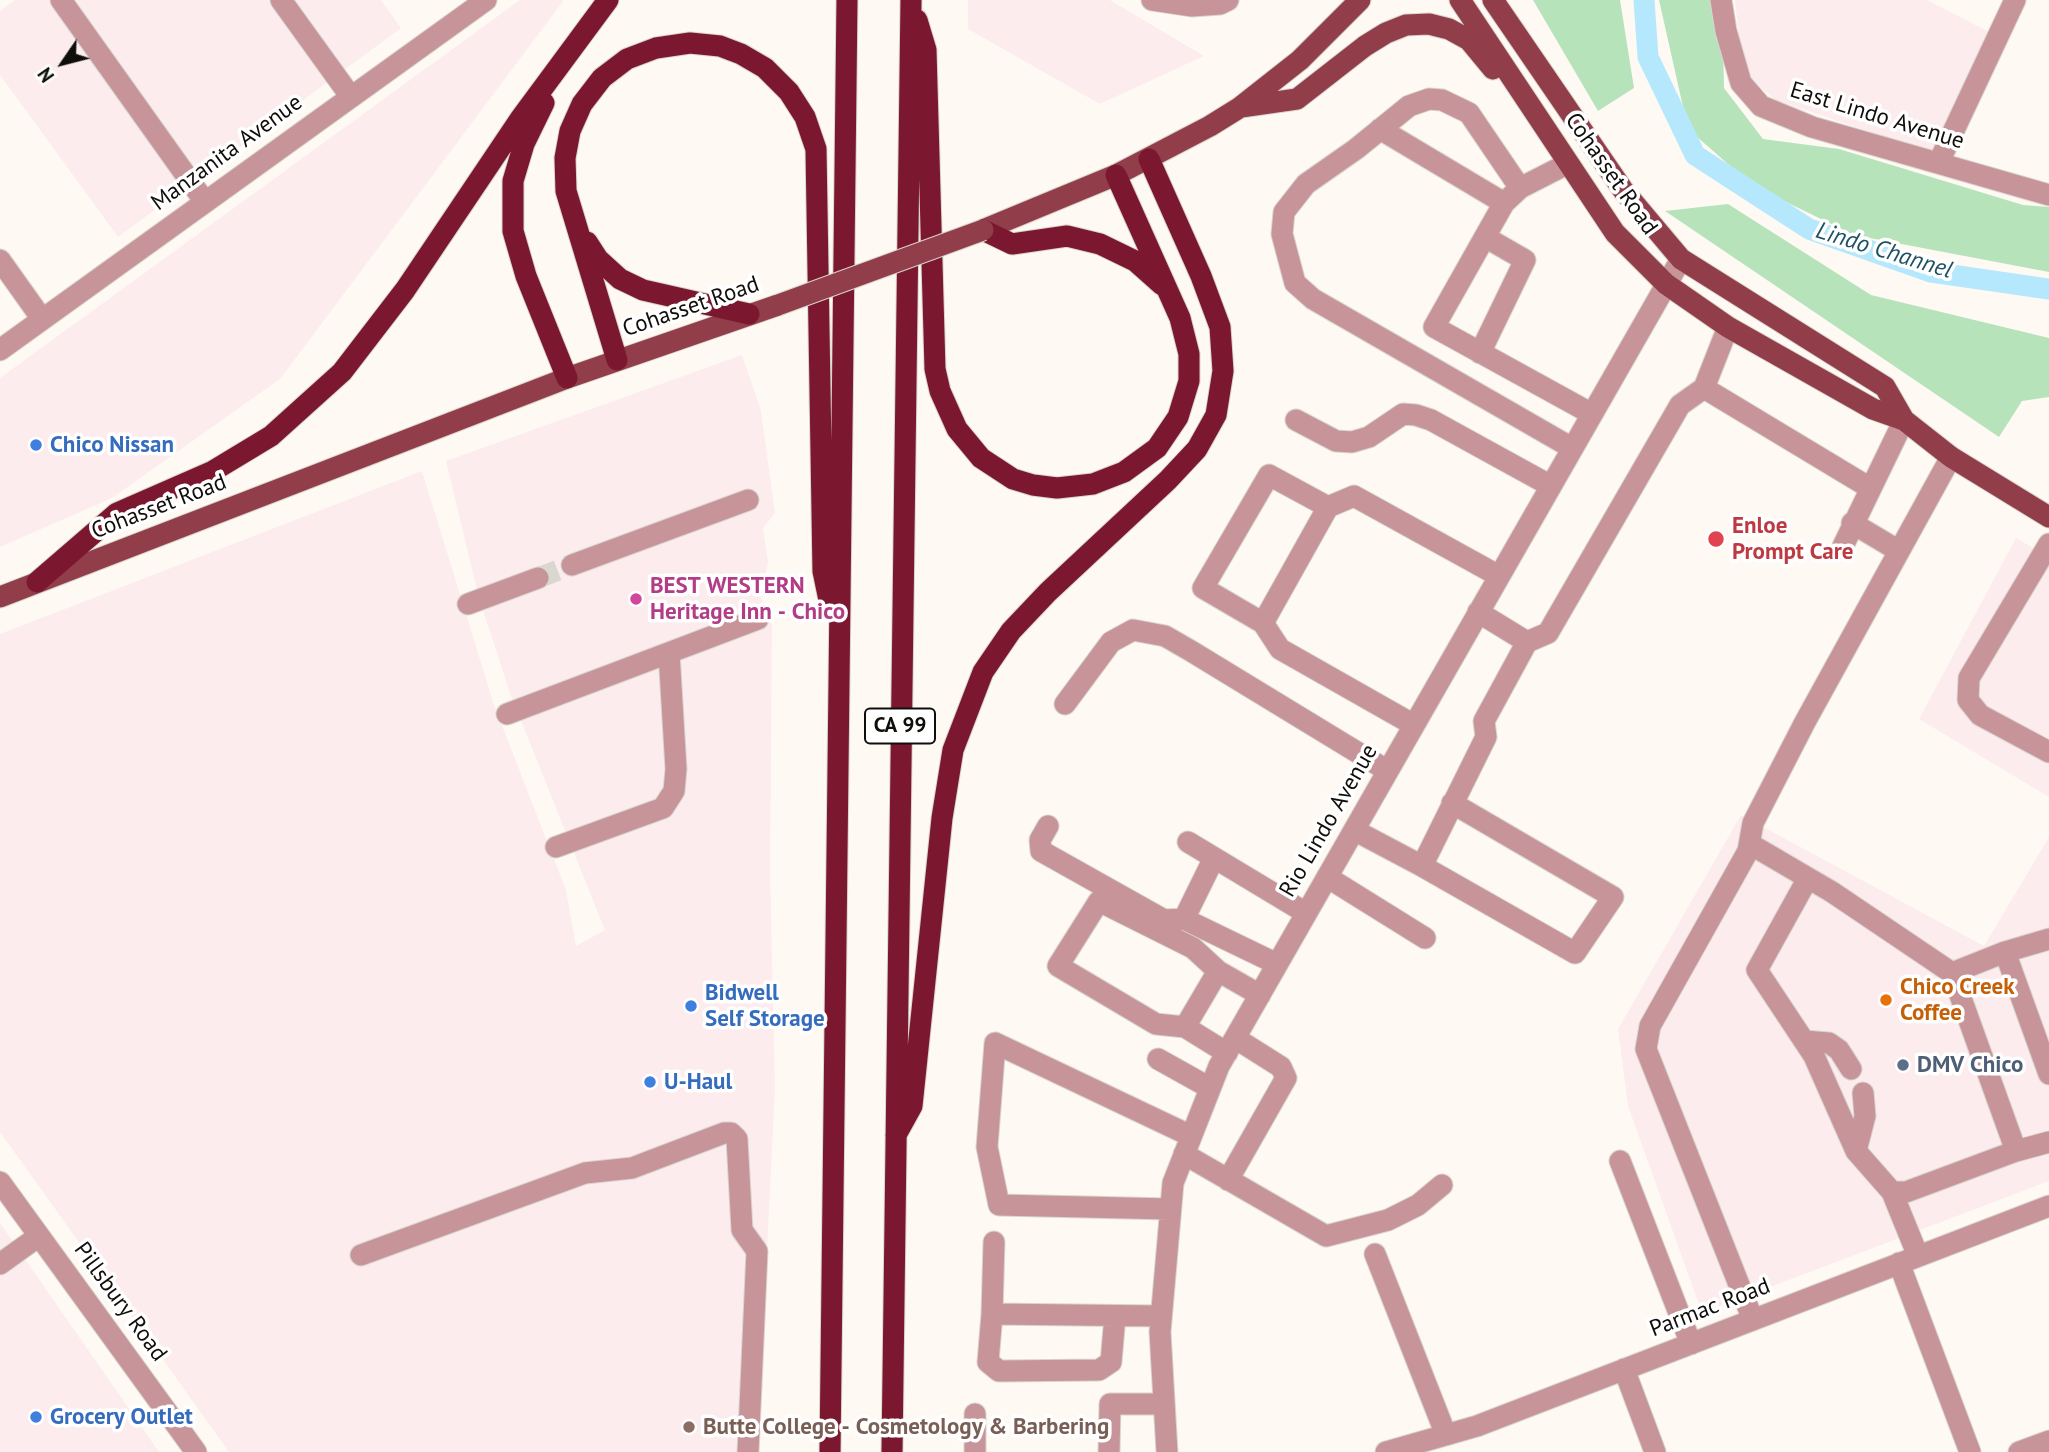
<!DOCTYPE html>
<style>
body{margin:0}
#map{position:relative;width:2049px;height:1452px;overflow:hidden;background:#fefaf3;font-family:"PT Sans",sans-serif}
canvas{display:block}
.north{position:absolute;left:28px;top:28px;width:70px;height:70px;-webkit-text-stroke:5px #fff;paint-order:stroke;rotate:235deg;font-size:19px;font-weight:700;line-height:28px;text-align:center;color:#0f0e0b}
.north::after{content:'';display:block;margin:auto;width:24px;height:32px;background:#0f0e0b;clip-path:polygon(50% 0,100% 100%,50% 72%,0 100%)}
</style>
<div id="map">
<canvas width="2049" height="1452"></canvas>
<div class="north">N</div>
</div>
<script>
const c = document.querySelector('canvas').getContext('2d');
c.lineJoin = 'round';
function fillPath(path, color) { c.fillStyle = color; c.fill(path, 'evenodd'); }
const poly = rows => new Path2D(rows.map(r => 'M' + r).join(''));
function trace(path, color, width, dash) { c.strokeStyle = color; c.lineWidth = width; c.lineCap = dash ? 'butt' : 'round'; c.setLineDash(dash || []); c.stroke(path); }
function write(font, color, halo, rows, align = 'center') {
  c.font = font + ' "PT Sans",sans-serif'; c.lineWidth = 7; c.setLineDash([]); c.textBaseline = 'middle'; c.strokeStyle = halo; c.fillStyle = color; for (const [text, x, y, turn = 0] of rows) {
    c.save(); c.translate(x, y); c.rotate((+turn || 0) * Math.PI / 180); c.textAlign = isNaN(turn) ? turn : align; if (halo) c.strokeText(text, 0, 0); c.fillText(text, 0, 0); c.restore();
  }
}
fillPath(poly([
 [15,0,381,0,401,28,118,237,0,75,0,11],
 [520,0,564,0,280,379,112,498,0,547,0,378],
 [968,0,1110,0,1204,56,1100,104,968,29],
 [1735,0,1927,0,1991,33,1933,153,1776,100,1743,74],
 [742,355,761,411,775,513,763,528,768,562,761,598,772,625,770,871,775,1088,757,1452,229,1452,0,1132,0,634,422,471,494,705,566,890,576,946,605,930,510,693,479,598,446,461],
 [2016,538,2049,557,2049,797,1919,719],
 [1741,815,1984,946,2049,837,2049,1181,1702,1313,1628,1106,1618,1029],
 [0,1223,159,1452,0,1452]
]), '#fceced');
fillPath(poly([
 [1533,0,1620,0,1634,88,1598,111],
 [1659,0,1712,0,1723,42,1724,88,1763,139,1839,149,2023,205,2049,207,2049,272,1854,235,1753,186,1688,129],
 [1728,204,1871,295,2049,338,2049,397,2022,401,1999,437,1665,211]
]), '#b7e3bb');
trace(poly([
 [1644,0,1648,57,1695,155,1809,229,1931,272,2049,289]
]), '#b6e8fd', 21);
trace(poly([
 [538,578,572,565]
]), '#dad7d0', 21, [21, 10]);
const minor = poly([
 [61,0,205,202],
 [281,0,351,97],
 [1152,0,1192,6,1220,4,1228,0],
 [1721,0,1726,31,1741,83,1761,106,1812,127,2049,195],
 [1380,129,1504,203],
 [1939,162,2015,0],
 [1567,164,1520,188,1504,203,1434,327,1592,414],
 [1520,188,1469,113,1442,100,1429,99,1409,106,1356,149,1306,184,1284,212,1282,234,1295,283,1313,299,1572,448],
 [0,260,42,319],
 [1728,327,1704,388,1870,488],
 [0,350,486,0],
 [1480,353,1525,260,1485,237],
 [1296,420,1336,441,1352,442,1369,437,1403,414,1416,415,1431,420,1551,486],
 [1328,507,1269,475,1203,588,1263,623,1280,649,1414,725],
 [1852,523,1899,551],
 [2049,544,1969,678,1968,700,1980,715,2049,752],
 [1843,546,1904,420],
 [572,565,748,500],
 [468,604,538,578],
 [1478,612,1527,642,1548,633,1680,405,1704,388],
 [1263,623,1328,507,1354,496,1499,576],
 [1065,704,1111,642,1133,630,1165,636,1191,651,1388,771],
 [507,714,758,619],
 [1048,826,1040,840,1041,851,1164,920,1184,919,1277,964],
 [1354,830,1422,866,1486,737,1484,721,1527,642],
 [1188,842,1306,913],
 [1750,844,1832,892,1952,973,2005,952,2049,939],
 [556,847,663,808,674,791,676,769,669,653],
 [1422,866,1575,953,1613,897,1452,803],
 [1327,877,1425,938],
 [1808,878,1757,970,1814,1056,1856,1151,1892,1192,1918,1256],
 [1184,919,1214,858],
 [2005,952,2049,1074],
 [1952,973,2016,1151,2049,1142],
 [1185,1027,1156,1024,1058,966,1099,901,1193,948,1218,971],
 [1804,1041,1829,1043,1839,1050,1851,1069],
 [1227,1053,1185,1027,1218,971,1260,995],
 [1158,1059,1210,1088],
 [1856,1151,1865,1116,1863,1093],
 [1184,1154,1326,1236,1388,1220,1418,1205,1442,1185],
 [1620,1161,1691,1344],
 [1228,1180,1286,1078,1281,1067,1235,1038],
 [0,1182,196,1452],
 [1892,1192,1906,1192,2016,1151],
 [1170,1209,999,1205,987,1147,995,1043,1191,1136],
 [1375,1254,1446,1435],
 [361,1255,585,1173,632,1168,724,1133,731,1133,737,1139,742,1230,757,1251,748,1452],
 [1899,1263,1970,1452],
 [0,1264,39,1236],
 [992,1314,994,1242],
 [1115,1316,1111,1362,1099,1370,999,1371,988,1362,992,1314,1161,1316],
 [1753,1320,1646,1049,1650,1026,1748,851,1753,823,1805,722,1951,457],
 [1624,1369,1655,1452],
 [975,1452,975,1414],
 [1109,1452,1110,1404,1164,1404],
 [1167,1452,1160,1332,1173,1183,1219,1066,1681,259],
 [1386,1452,1477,1426,2049,1206],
 [2019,1452,2049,1441]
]);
const major = poly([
 [1460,0,1615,233,1666,284,1728,327,1873,409,1904,420,1951,457,2049,517],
 [1493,0,1623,190,1681,259,1885,387,1904,420],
 [1241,107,1297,99,1365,46,1386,33,1406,25,1429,24,1449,29,1469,40,1493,69],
 [983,230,1116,175,1210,126,1239,108,1300,60,1360,0],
 [0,597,567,378,778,305]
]);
const highway = poly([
 [917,20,926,50,935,369,940,391,957,429,981,458,1013,479,1033,485,1057,488,1093,484,1124,472,1157,448,1178,417,1189,381,1189,354,1180,318,1116,175],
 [544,103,524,144,513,181,513,231,526,276,567,378],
 [983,230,1012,244,1067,236,1100,244,1135,261,1162,285],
 [587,242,598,259,620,279,643,290,749,314],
 [617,360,566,191,565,158,570,131,582,104,602,78,627,59,656,48,690,43,720,46,741,54,765,68,789,92,805,117,816,149,823,571,829,600],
 [37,582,117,513,213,471,271,436,342,372,405,290,520,119,608,0],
 [896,1135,912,1106,942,818,953,750,983,672,1011,631,1048,592,1168,480,1197,449,1216,415,1223,371,1220,327,1201,276,1149,159],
 [830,1452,847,0],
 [892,1452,911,0]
]);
trace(minor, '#d8d4ce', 23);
trace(major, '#d8d4ce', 23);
trace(highway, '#d8d4ce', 23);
trace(minor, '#c69499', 21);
trace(major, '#913d4a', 21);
trace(highway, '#7b172f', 21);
const majorBridge = poly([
 [778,305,983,230]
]);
trace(majorBridge, '#d8d4ce', 23, []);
trace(majorBridge, '#913d4a', 21);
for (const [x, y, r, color] of [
 [36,445,7,"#3f7fe0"],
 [1716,539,9,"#e0444e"],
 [636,599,7,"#d1479c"],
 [1886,1000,7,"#e8710a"],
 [691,1006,7,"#3f7fe0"],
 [1903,1065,7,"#5c6f8a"],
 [650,1082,7,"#3f7fe0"],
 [36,1417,7,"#3f7fe0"],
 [689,1427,7,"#8d6e63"]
]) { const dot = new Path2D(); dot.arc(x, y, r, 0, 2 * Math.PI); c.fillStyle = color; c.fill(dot); trace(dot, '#fff', 2.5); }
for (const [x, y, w] of [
 [900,726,70]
]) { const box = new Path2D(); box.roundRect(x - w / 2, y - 17.5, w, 35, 5); c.fillStyle = '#fff'; c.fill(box); trace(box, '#0f0e0b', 2); }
write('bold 21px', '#0f0e0b', null, [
 ["CA 99",900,726]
]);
write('23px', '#0f0e0b', '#fff', [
 ["East Lindo Avenue",1877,116,17],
 ["Manzanita Avenue",227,153,-36],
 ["Cohasset Road",1611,174,55],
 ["Cohasset Road",691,307,-19],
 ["Cohasset Road",159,507,-21],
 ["Rio Lindo Avenue",1329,821,-60],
 ["Pillsbury Road",120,1302,54],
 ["Parmac Road",1710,1308,-21]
]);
write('bold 23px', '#366cbe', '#fff', [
 ["Chico Nissan",50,445],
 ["Bidwell",705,993],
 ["Self Storage",705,1019],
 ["U-Haul",664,1082],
 ["Grocery Outlet",50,1417]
], 'left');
write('bold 23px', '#be3a42', '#fff', [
 ["Enloe",1732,526],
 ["Prompt Care",1732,552]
], 'left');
write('bold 23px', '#b23c85', '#fff', [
 ["BEST WESTERN",650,586],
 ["Heritage Inn - Chico",650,612]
], 'left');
write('bold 23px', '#c56008', '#fff', [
 ["Chico Creek",1900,987],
 ["Coffee",1900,1013]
], 'left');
write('bold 23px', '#4e5e75', '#fff', [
 ["DMV Chico",1917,1065]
], 'left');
write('bold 23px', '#785e54', '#fff', [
 ["Butte College - Cosmetology & Barbering",703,1427]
], 'left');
write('italic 24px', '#1e5164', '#fff', [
 ["Lindo Channel",1884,251,17]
]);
</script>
